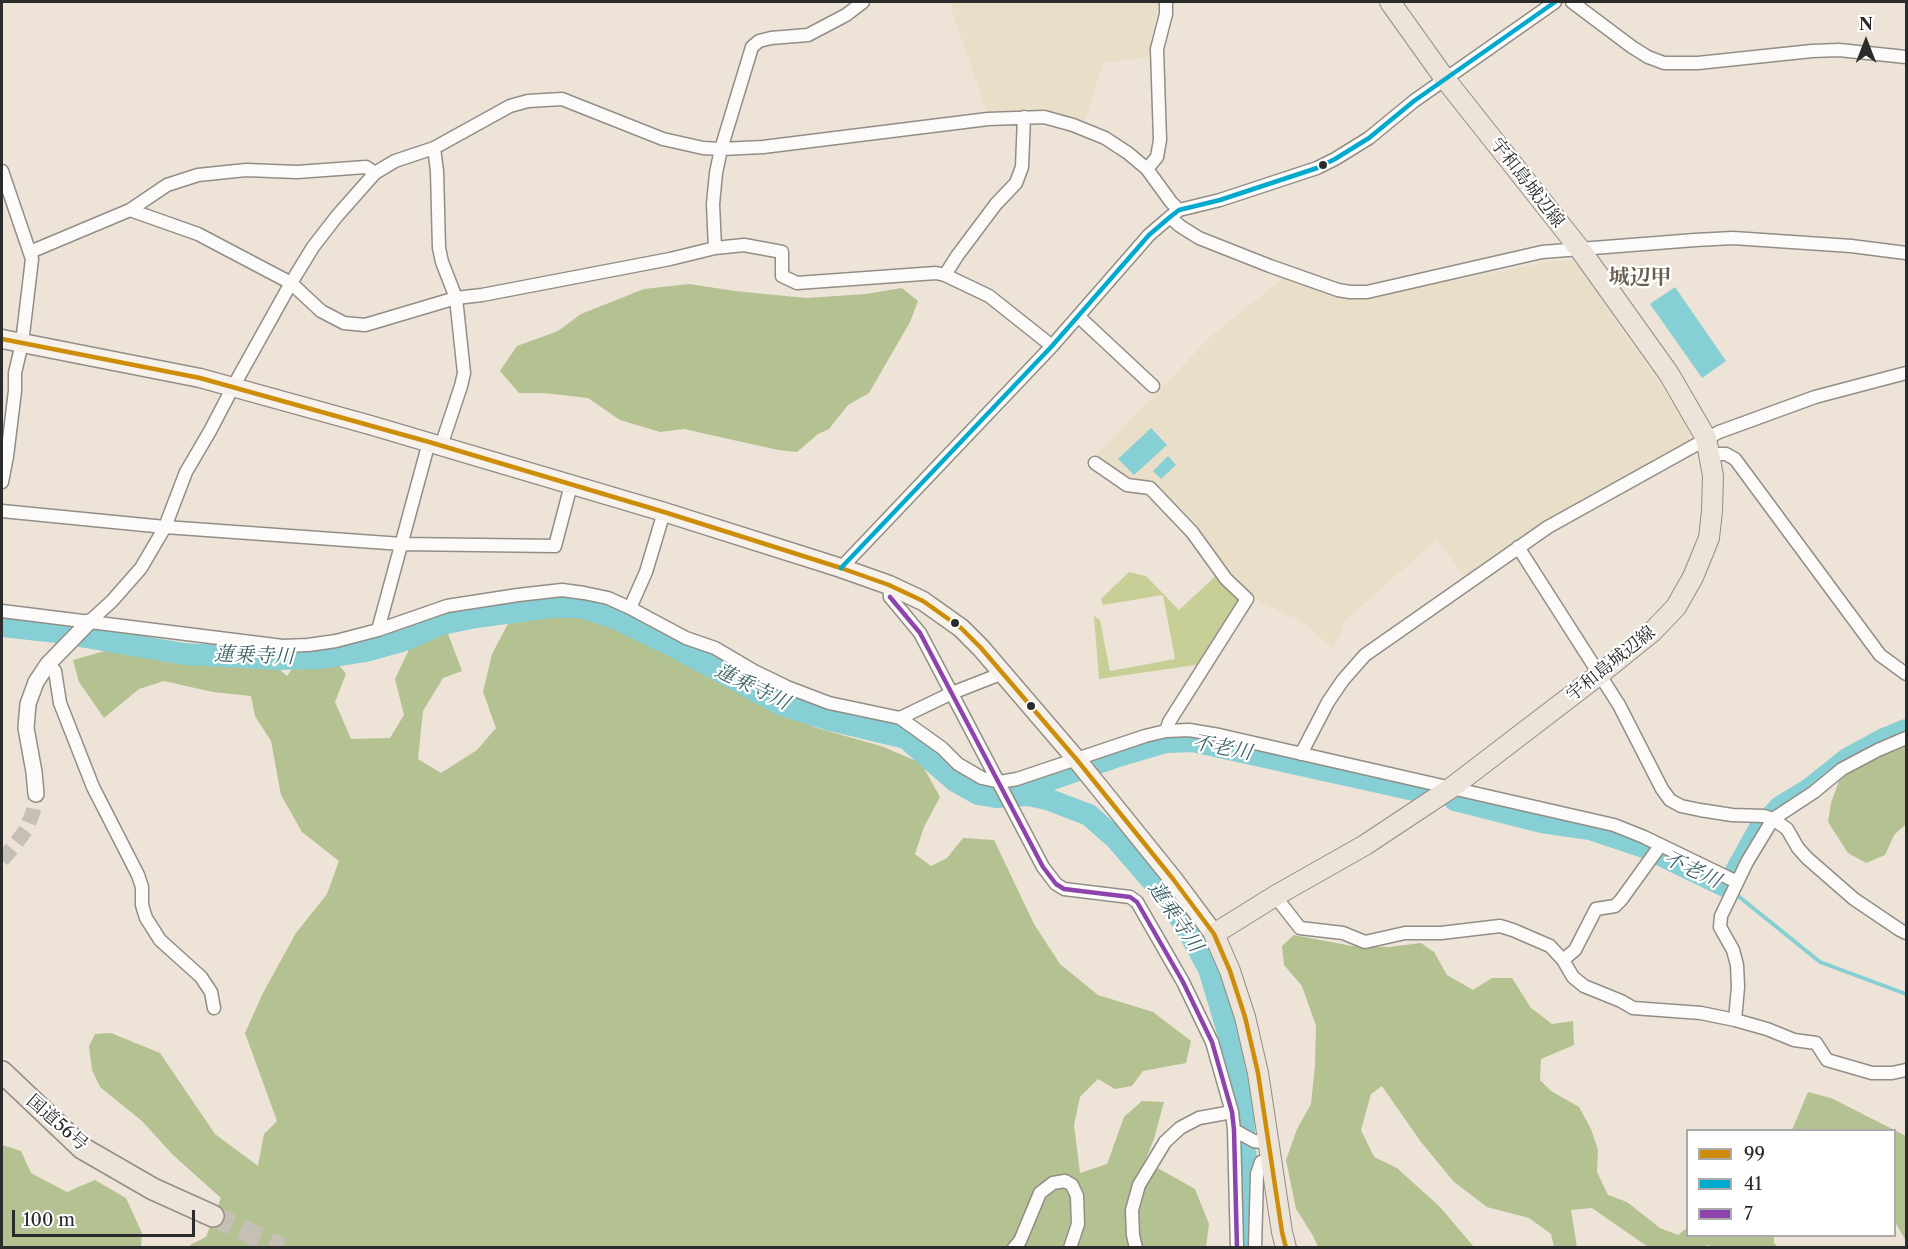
<!DOCTYPE html>
<meta charset="utf-8">
<style>
body{margin:0}
#map{position:relative;width:1908px;height:1249px;overflow:hidden;background:#ede4d7;font-family:"Libre Caslon Text",serif}
canvas{display:block}
.frame{position:absolute;inset:0;border:3px solid #2b2b2b;pointer-events:none}
.legend{position:absolute;left:1686px;top:1129px;width:210px;height:108px;box-sizing:border-box;background:#fff;border:2px solid #aaa;margin:0;padding:8px 10px;list-style:none;font-size:18px;color:#2b2b2b}
.legend li{display:flex;align-items:center;gap:12px;height:30px}
.legend b{width:30px;border:2px solid #aaa}
.north{position:absolute;left:1836px;top:12px;width:60px;height:60px;-webkit-text-stroke:4px #fff;paint-order:stroke;rotate:0deg;font-size:16px;font-weight:700;line-height:24px;text-align:center;color:#2b2b2b}
.north::after{content:'';display:block;margin:auto;width:21px;height:27px;background:#2b2b2b;clip-path:polygon(50% 0,100% 100%,50% 72%,0 100%)}
.scale{position:absolute;left:12px;top:1210px;width:183px;height:27px;box-sizing:border-box;border:3px solid #2b2b2b;border-top:0;padding-left:8px;font-size:18px;line-height:21px;white-space:nowrap;color:#2b2b2b;-webkit-text-stroke:4px #fff;paint-order:stroke}
</style>
<div id="map">
<canvas width="1908" height="1249"></canvas>
<div class="frame"></div>
<ul class="legend">
<li><b style="height:8px;background:#ce8d09"></b>99</li>
<li><b style="height:8px;background:#00a9ce"></b>41</li>
<li><b style="height:8px;background:#8e44ad"></b>7</li>
</ul>
<div class="north">N</div>
<div class="scale">100 m</div>
</div>
<script>
const c = document.querySelector('canvas').getContext('2d');
c.lineJoin = 'round';
function fillPath(path, color) { c.fillStyle = color; c.fill(path, 'evenodd'); }
const poly = rows => new Path2D(rows.map(r => 'M' + r).join(''));
function trace(path, color, width, dash) { c.strokeStyle = color; c.lineWidth = width; c.lineCap = dash ? 'butt' : 'round'; c.setLineDash(dash || []); c.stroke(path); }
function write(font, color, halo, rows, align = 'center') {
  c.font = font + ' "Libre Caslon Text","Noto Serif JP",serif'; c.lineWidth = 4.5; c.setLineDash([]); c.textBaseline = 'middle'; c.strokeStyle = halo; c.fillStyle = color; for (const [text, x, y, turn = 0] of rows) {
    c.save(); c.translate(x, y); c.rotate((+turn || 0) * Math.PI / 180); c.textAlign = isNaN(turn) ? turn : align; if (halo) c.strokeText(text, 0, 0); c.fillText(text, 0, 0); c.restore();
  }
}
fillPath(poly([
 [951,2,1158,2,1149,57,1103,63,1084,124,1050,115,1021,111,987,113,953,14],
 [1574,260,1670,399,1682,418,1692,440,1517,541,1465,578,1437,539,1344,622,1342,632,1332,648,1305,623,1261,602,1244,591,1192,519,1153,482,1131,481,1097,455,1213,334,1286,276,1340,297,1356,298,1373,297,1546,262]
]), '#e9dec7');
fillPath(poly([
 [1129,572,1146,576,1179,610,1220,572,1243,601,1202,664,1099,679,1094,616,1100,620,1110,671,1175,659,1163,595,1103,605,1101,599]
]), '#c7cf96');
fillPath(poly([
 [689,284,735,291,806,298,866,294,902,288,918,301,910,322,869,393,848,405,829,429,818,434,797,452,778,450,684,429,660,432,620,420,588,398,544,393,519,393,500,371,517,346,558,331,581,314,644,289],
 [585,613,644,635,693,658,778,713,817,728,881,746,921,763,940,797,924,827,915,854,931,866,947,858,963,838,994,840,1034,924,1060,964,1098,995,1153,1012,1191,1041,1186,1063,1143,1071,1132,1086,1115,1089,1098,1079,1080,1097,1074,1125,1080,1173,1107,1164,1124,1117,1142,1101,1164,1102,1154,1139,1145,1161,1195,1189,1209,1224,1206,1247,191,1247,190,1245,206,1237,221,1198,173,1155,142,1121,100,1087,92,1070,89,1046,95,1034,111,1033,160,1053,215,1134,258,1166,264,1134,277,1121,245,1033,263,993,296,933,327,894,339,861,302,832,281,795,271,741,255,716,251,696,213,692,164,681,139,689,104,718,79,682,73,660,115,648,161,649,271,662,287,676,295,665,336,661,346,674,335,702,351,739,390,738,404,715,395,679,413,641,447,631,462,671,443,678,423,711,418,759,441,773,477,750,496,728,483,692,492,654,510,620],
 [1906,745,1906,824,1894,835,1885,855,1866,863,1848,853,1828,822,1831,803,1839,781,1861,763,1897,746],
 [1294,935,1352,946,1389,947,1421,943,1434,952,1447,975,1473,990,1492,978,1512,978,1531,1008,1552,1024,1573,1021,1574,1045,1541,1059,1540,1080,1551,1091,1579,1107,1591,1129,1598,1150,1597,1172,1608,1195,1627,1202,1660,1228,1678,1235,1687,1228,1688,1236,1774,1236,1774,1243,1778,1247,1711,1248,1708,1245,1702,1247,1648,1247,1592,1208,1571,1210,1577,1247,1554,1247,1551,1234,1529,1218,1487,1207,1454,1182,1421,1142,1382,1086,1371,1094,1361,1130,1374,1157,1397,1168,1440,1207,1474,1247,1318,1247,1312,1234,1296,1209,1286,1160,1297,1129,1311,1104,1315,1065,1316,1026,1302,986,1284,965,1282,946],
 [1808,1092,1831,1098,1906,1136,1906,1241,1895,1222,1894,1130,1792,1130],
 [2,1145,21,1151,31,1173,67,1192,95,1180,126,1198,142,1233,141,1247,2,1247]
]), '#b4c191');
fillPath(poly([
 [1675,287,1726,361,1702,378,1650,304],
 [1151,428,1167,445,1134,475,1118,459],
 [1168,456,1176,465,1161,479,1153,471]
]), '#86cfd4');
trace(poly([
 [1727,887,1820,962,1906,994]
]), '#86cfd4', 4);
trace(poly([
 [2,626,57,632,184,654,278,659,321,658,366,651,402,641,442,624,476,617,551,607,581,607,615,618,675,647,782,705,827,719,906,738,955,781,978,794,996,797,1028,795,1047,799,1089,815,1116,839,1168,899,1190,934,1209,969,1234,1052,1242,1103,1246,1160,1247,1248],
 [1028,795,1043,782,1115,757,1166,742,1193,741,1423,792],
 [1455,800,1542,822,1590,829,1644,847,1727,887,1758,831,1780,807,1808,790,1847,759,1884,739,1906,730]
]), '#86cfd4', 22);
trace(poly([
 [2,860,14,846,26,830,33,812,36,794]
]), '#c6bfb5', 15, [15, 8]);
trace(poly([
 [213,1216,282,1248]
]), '#c6bfb5', 21, [21, 10]);
const minor = poly([
 [1572,2,1632,47,1648,57,1664,63,1698,63,1812,51,1839,50,1906,57],
 [434,148,437,171,439,248,442,262,456,298,464,373,461,386,441,446],
 [1147,169,1157,157,1160,140,1157,49,1166,14,1166,2],
 [2,171,32,259,22,343,15,373,15,391,7,456,2,482],
 [130,210,198,234,291,283,321,311,344,323,365,325,456,298,482,295,670,259,715,248,744,245,782,252,782,276,797,283,936,273,945,275,989,296,1052,346],
 [1170,217,1180,226,1199,238,1270,266,1338,290,1350,292,1367,292,1542,252,1695,240,1733,238,1851,246,1906,253],
 [715,248,713,204,716,173,721,149,752,47,759,41,771,38,808,35,846,15,863,2],
 [30,252,130,210,167,185,198,175,246,170,297,172,366,167,375,173],
 [945,275,957,256,996,204,1016,183,1022,167,1024,117],
 [1078,316,1153,386],
 [1710,454,1726,454,1735,459,1880,655,1906,674],
 [1095,463,1127,485,1150,488,1192,532,1226,579,1247,599,1169,722,1166,731],
 [2,511,165,527,402,544,555,546,571,485],
 [1518,547,1619,705,1662,789,1670,800,1681,806,1700,810,1732,815,1764,816,1773,819,1787,829,1798,848,1807,858,1854,899,1900,930,1906,933],
 [841,568,1052,346,1149,235,1170,217,1179,210,1220,200,1317,168,1335,159,1369,138,1414,101,1555,2],
 [889,585,890,597,920,633,1043,867,1056,884,1064,889,1130,897,1137,902,1183,982,1212,1042,1232,1112,1234,1130,1237,1248],
 [630,608,646,572,664,512],
 [2,611,283,646,308,645,336,641,378,630,447,606,518,595,562,590,584,593,608,598,630,608,686,638,715,648,754,671,787,687,829,703,900,718,942,748,958,764,982,778,1000,782,1017,779,1145,736,1166,731,1189,730,1219,735,1614,825,1644,837,1737,882],
 [89,622,112,601,141,568,165,527,186,472,210,431,233,387,291,283,313,247,337,216,375,173,395,161,434,148,510,106,528,101,562,99,663,139,703,148,721,149,763,147,988,119,1044,117,1073,125,1105,138,1128,153,1147,169,1171,202,1179,210],
 [378,630,429,442],
 [48,664,55,671,60,703,93,787,138,875,142,887,142,905,146,918,160,940,201,977,211,992,214,1008],
 [900,718,952,693,1003,673],
 [1301,754,1328,702,1343,680,1365,655,1548,527,1719,432,1815,397,1906,373],
 [1275,896,1300,928,1343,933,1365,942,1405,933,1441,933,1500,926,1513,930,1550,946,1563,960,1573,977,1584,986,1621,1001,1633,1008,1701,1013,1735,1020,1767,1029,1794,1040,1816,1043,1827,1060,1872,1073,1892,1073,1906,1070],
 [1563,960,1575,950,1596,909,1615,906,1621,900,1660,846],
 [1735,1020,1738,987,1737,965,1733,950,1720,927,1721,916,1747,862,1773,819,1814,792,1842,769,1878,750,1906,738],
 [1234,1130,1254,1141,1268,1143],
 [1014,1248,1020,1241,1040,1193,1053,1183,1065,1181,1072,1185,1077,1196,1078,1224,1070,1248],
 [1136,1248,1133,1235,1132,1210,1139,1185,1165,1142,1180,1128,1199,1118,1232,1112],
 [1255,1248,1257,1174,1261,1162,1271,1159]
]);
const tertiary = poly([
 [36,794,34,772,26,728,28,704,36,682,48,664,89,622]
]);
const secondary = poly([
 [2,339,200,378,370,425,664,512,841,568,889,585,923,601,961,628,981,648,1077,760,1173,879,1214,934]
]);
const primary = poly([
 [1286,1248,1282,1232,1258,1073,1245,1017,1230,971,1214,934,1275,896,1365,845,1451,788,1600,674,1652,632,1676,607,1693,577,1709,538,1712,511,1713,476,1706,438,1669,374,1579,248,1445,79,1390,2]
]);
const trunk = poly([
 [2,1072,82,1148,153,1189,213,1216]
]);
trace(minor, '#928d87', 15);
trace(tertiary, '#928d87', 18);
trace(secondary, '#928d87', 21);
trace(primary, '#928d87', 22);
trace(trunk, '#928d87', 24);
trace(minor, '#fcfbf9', 12);
trace(tertiary, '#fcfbf9', 15);
trace(secondary, '#f6f2eb', 18);
trace(primary, '#ece3d9', 20);
trace(trunk, '#ece3d9', 21);
trace(poly([
 [2,339,200,378,429,442,664,512,841,568,889,585,923,601,961,628,981,648,1077,760,1173,879,1214,934,1230,971,1245,1017,1258,1073,1282,1232,1286,1248]
]), '#ce8d09', 4.5);
trace(poly([
 [841,568,1052,346,1149,235,1170,217,1179,210,1220,200,1317,168,1335,159,1369,138,1414,101,1555,2]
]), '#00a9ce', 4.5);
trace(poly([
 [890,597,920,633,1043,867,1056,884,1064,889,1130,897,1137,902,1183,982,1212,1042,1232,1112,1234,1130,1237,1248]
]), '#8e44ad', 4.5);
for (const [x, y, r, color] of [
 [1323,165,5,"#2b2b2b"],
 [955,623,5,"#2b2b2b"],
 [1031,706,5,"#2b2b2b"]
]) { const dot = new Path2D(); dot.arc(x, y, r, 0, 2 * Math.PI); c.fillStyle = color; c.fill(dot); trace(dot, '#fff', 2); }
write('18px', '#2b2b2b', '#fff', [
 ["宇和島城辺線",1527,183,52],
 ["宇和島城辺線",1611,664,-39],
 ["国道56号",57,1123,41]
]);
write('italic 20px', '#3b6165', '#fff', [
 ["蓮乗寺川",254,656,2],
 ["蓮乗寺川",752,687,26],
 ["不老川",1222,748,11],
 ["不老川",1692,870,25],
 ["蓮乗寺川",1175,917,56]
]);
write('bold 21px', '#695d4f', '#fff', [
 ["城辺甲",1640,278]
]);
</script>
